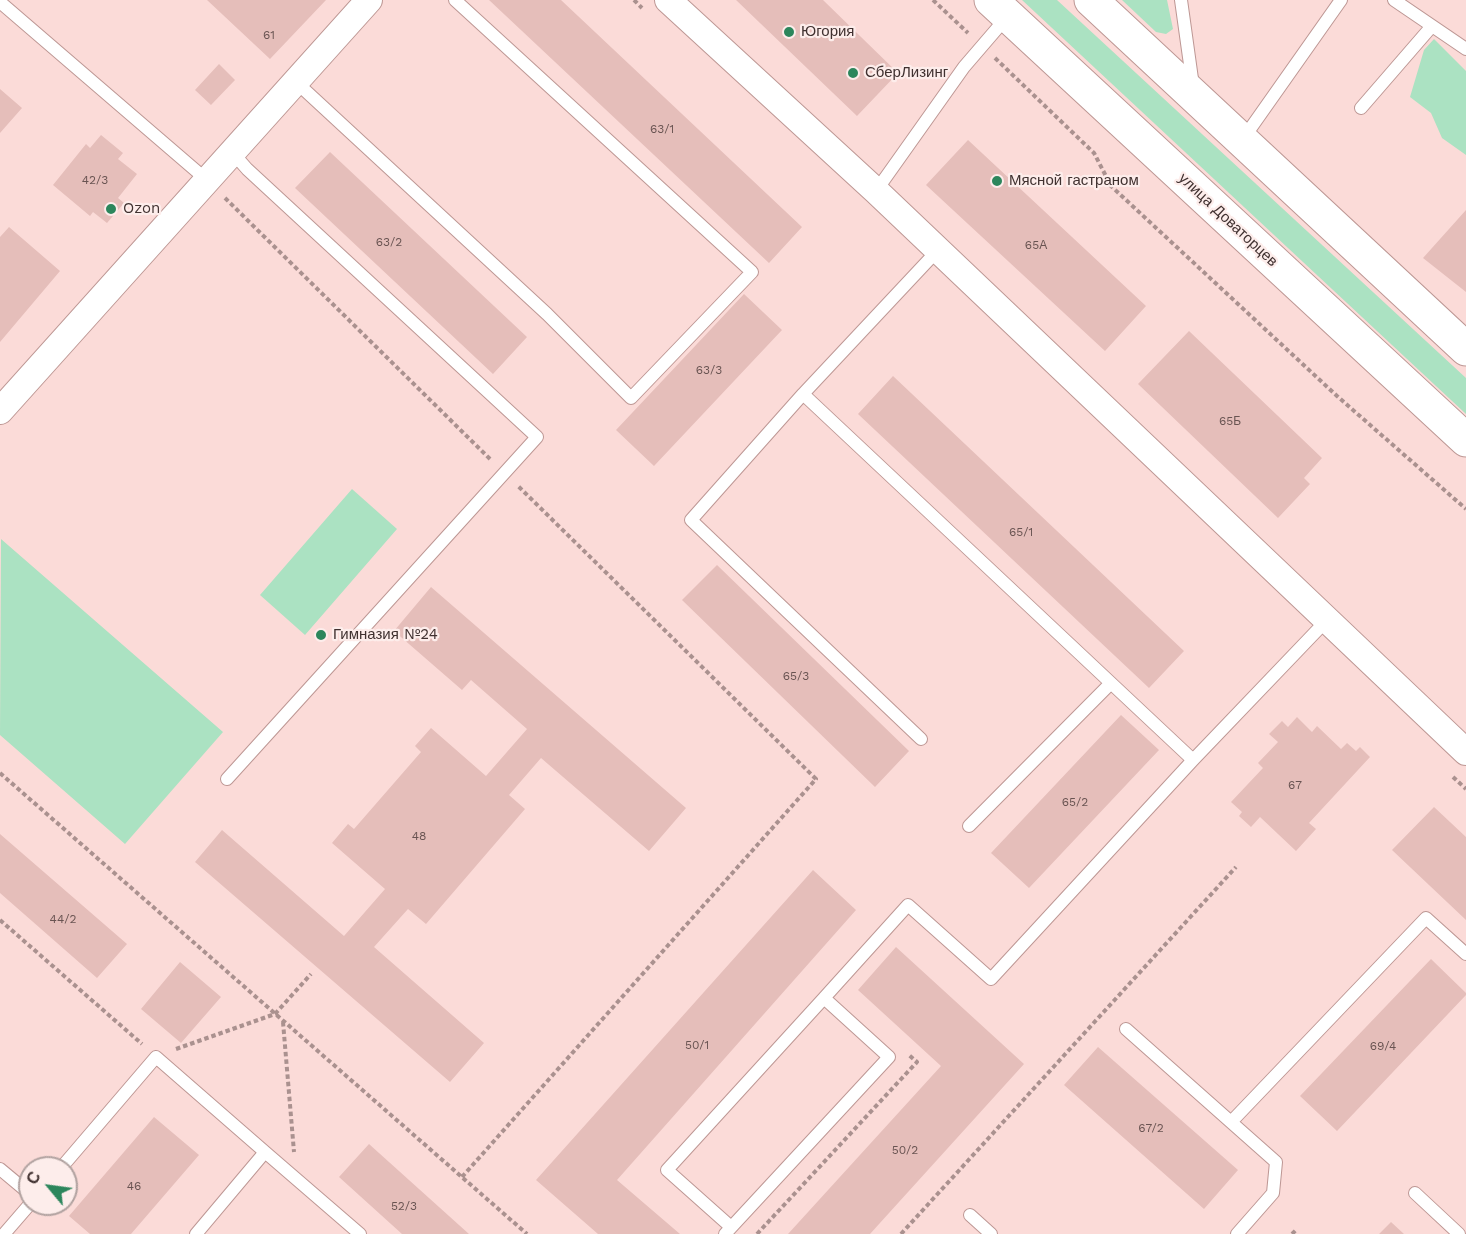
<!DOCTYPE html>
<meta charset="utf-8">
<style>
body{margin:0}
#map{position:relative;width:1466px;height:1234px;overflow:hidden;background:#fbdbd8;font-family:"Work Sans",sans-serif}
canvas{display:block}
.north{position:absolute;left:18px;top:1156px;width:60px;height:60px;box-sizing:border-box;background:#fdedeb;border:2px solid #b1a2a0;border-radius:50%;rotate:299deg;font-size:16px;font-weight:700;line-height:24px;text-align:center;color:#403130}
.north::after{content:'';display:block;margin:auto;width:21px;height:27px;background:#2c865c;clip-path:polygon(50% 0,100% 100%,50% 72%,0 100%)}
</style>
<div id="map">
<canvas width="1466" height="1234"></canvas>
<div class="north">С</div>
</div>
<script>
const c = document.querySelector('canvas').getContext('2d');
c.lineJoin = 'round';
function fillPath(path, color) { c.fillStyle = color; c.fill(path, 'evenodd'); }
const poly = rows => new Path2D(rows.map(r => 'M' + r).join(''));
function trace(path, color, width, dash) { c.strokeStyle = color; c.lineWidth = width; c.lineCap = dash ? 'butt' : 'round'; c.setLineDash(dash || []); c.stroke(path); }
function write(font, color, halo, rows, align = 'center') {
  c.font = font + ' "Work Sans",sans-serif'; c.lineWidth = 4.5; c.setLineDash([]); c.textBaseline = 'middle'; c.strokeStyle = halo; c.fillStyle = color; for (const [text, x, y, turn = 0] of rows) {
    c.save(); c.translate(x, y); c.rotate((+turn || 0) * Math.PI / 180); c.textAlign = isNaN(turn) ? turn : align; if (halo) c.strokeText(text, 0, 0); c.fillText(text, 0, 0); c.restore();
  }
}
fillPath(poly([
 [1022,0,1057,0,1466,378,1466,414],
 [1122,0,1167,0,1173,29,1166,34,1156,32],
 [1434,39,1466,71,1466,155,1442,138,1431,113,1410,97,1424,50],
 [352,489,397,529,305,635,260,595],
 [1,539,223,732,125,844,0,735]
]), '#abe2c2');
fillPath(poly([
 [207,0,326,0,270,59],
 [489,0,561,0,802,227,769,263],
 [736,0,823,0,898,73,857,116],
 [219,64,235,80,211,105,195,90],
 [0,89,22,108,0,133],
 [101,135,123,153,118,159,137,174,118,198,124,203,107,223,93,212,90,216,53,185,86,144,90,148],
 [968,140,1146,306,1105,351,926,185],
 [330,152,527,337,493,374,295,188],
 [1466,210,1466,292,1423,258],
 [9,227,60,271,0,342,0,237],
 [744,294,782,330,654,466,616,430],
 [1189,331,1322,458,1304,478,1310,484,1278,518,1138,384],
 [893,376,1184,651,1149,688,858,414],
 [717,565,909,751,875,787,682,600],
 [431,587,686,808,649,851,541,758,509,795,525,809,426,924,408,909,374,947,484,1043,450,1082,195,862,222,830,344,936,385,889,332,843,348,824,354,829,421,752,415,746,431,728,486,776,527,729,471,680,462,690,394,631],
 [1121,715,1159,750,1029,888,991,853],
 [1297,717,1312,732,1317,726,1341,749,1347,743,1356,751,1360,747,1370,757,1309,823,1316,829,1296,851,1260,817,1251,827,1239,816,1242,812,1231,802,1263,768,1258,763,1278,742,1269,734,1282,721,1288,727],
 [1434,807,1466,837,1466,920,1392,850],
 [0,834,127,944,97,978,0,893],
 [813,870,856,910,617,1180,680,1234,598,1234,536,1180],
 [896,947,1024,1064,870,1234,788,1234,941,1066,858,990],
 [1431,959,1466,993,1466,995,1337,1131,1300,1096],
 [180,962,221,997,181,1043,141,1009],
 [1098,1047,1238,1170,1204,1209,1064,1085],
 [154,1117,199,1155,131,1234,90,1234,69,1216],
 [369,1144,469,1234,402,1234,339,1177],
 [1391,1222,1404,1234,1379,1234]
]), '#e5beba');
const service = poly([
 [1181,0,1193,86],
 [1394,0,1466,49],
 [0,2,208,181],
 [296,82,547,314,631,398,752,272,455,0],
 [1361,108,1432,26],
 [1243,139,1341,0],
 [876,191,964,67,1007,17],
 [938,250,803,394,1193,760],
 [803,394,691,520,921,739],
 [227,779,537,437,247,169,233,153],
 [969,826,1111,683],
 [824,998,908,905,991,979,1193,760,1327,620],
 [1126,1029,1276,1162,1273,1193,1237,1234],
 [1232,1121,1426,918,1466,954],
 [61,1168,156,1057,265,1152],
 [0,1169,30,1194],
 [1415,1193,1459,1234],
 [970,1215,991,1234],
 [4,1234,30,1204],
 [196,1234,265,1152,360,1234],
 [725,1234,889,1057,824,998,667,1170,731,1227]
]);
const minor = poly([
 [668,0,876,191,1466,752],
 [0,411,369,0]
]);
const primary = poly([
 [991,0,1466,440],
 [1091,0,1466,349]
]);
trace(service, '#bd9794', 14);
trace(minor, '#bd9794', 28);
trace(primary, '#bd9794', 35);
trace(poly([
 [634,0,642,8],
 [933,0,968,33],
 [995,58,1094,153,1111,186,1337,396,1466,509],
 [225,198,491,460],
 [0,773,527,1234],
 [1453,777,1466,789],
 [0,920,142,1044],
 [283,1022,294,1152],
 [176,1049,275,1014,311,974],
 [462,1177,816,779,518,486],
 [757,1234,917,1062,909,1055],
 [901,1234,1236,867],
 [1292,1234,1296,1230]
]), '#aa918f', 4, [4.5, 3]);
trace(service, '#fff', 12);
trace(minor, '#fff', 26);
trace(primary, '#fff', 33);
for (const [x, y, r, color] of [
 [789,32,6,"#2c865c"],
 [853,73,6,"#2c865c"],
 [997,181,6,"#2c865c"],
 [111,209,6,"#2c865c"],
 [321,635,6,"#2c865c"]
]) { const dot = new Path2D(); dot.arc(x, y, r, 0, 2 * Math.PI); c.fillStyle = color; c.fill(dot); trace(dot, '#fdedeb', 2); }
write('12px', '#695452', null, [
 ["61",269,35],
 ["63/1",662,129],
 ["42/3",95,180],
 ["63/2",389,242],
 ["65А",1036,245],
 ["63/3",709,370],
 ["65Б",1230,421],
 ["65/1",1021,532],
 ["65/3",796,676],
 ["67",1295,785],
 ["65/2",1075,802],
 ["48",419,836],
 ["44/2",63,919],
 ["50/1",697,1045],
 ["69/4",1383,1046],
 ["67/2",1151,1128],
 ["50/2",905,1150],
 ["46",134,1186],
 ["52/3",404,1206]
]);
write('15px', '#403130', '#fdedeb', [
 ["Югория",801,32],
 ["СберЛизинг",865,73],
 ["Мясной гастраном",1009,181],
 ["Ozon",123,209],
 ["Гимназия №24",333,635]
], 'left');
write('15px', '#403130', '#fdedeb', [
 ["улица Доваторцев",1228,220,43]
]);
</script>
